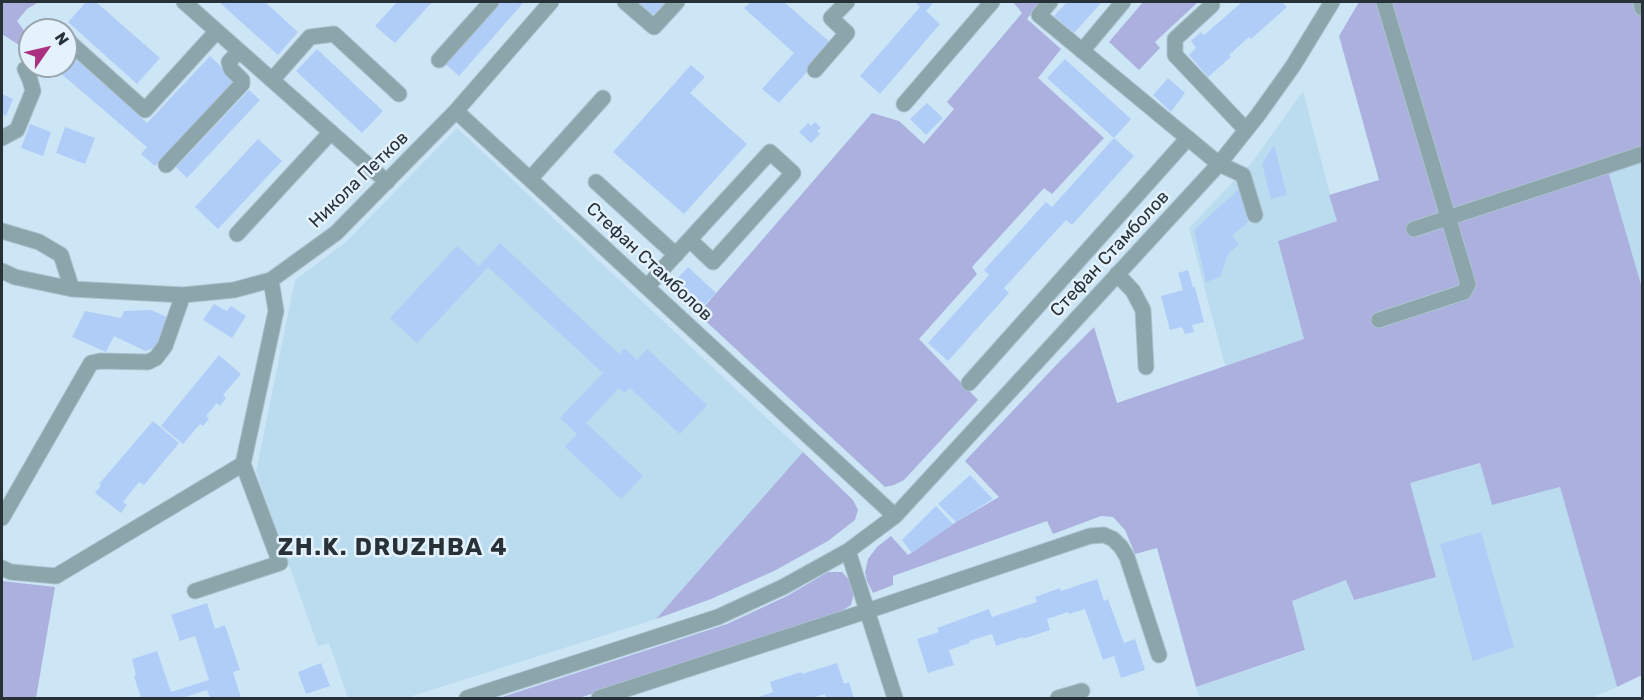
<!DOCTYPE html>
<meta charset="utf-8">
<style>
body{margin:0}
#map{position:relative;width:1644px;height:700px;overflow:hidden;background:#cde6f6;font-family:Rubik,sans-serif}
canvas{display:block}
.frame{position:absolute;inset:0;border:3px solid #273137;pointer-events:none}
.north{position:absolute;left:18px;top:18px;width:60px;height:60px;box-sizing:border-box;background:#e3f2fc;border:2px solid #98a5ad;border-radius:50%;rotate:56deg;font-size:16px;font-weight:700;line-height:24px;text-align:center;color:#273137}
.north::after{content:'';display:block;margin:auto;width:21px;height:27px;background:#ac3081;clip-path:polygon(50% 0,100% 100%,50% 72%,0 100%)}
</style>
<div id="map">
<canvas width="1644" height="700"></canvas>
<div class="frame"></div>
<div class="north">N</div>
</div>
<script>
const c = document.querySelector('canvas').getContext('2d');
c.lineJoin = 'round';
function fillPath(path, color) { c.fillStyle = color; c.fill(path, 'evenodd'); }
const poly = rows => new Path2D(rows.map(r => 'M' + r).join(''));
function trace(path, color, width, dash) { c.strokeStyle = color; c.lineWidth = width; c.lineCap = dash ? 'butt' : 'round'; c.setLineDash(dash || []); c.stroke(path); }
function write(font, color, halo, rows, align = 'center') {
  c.font = font + ' Rubik,sans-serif'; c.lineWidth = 5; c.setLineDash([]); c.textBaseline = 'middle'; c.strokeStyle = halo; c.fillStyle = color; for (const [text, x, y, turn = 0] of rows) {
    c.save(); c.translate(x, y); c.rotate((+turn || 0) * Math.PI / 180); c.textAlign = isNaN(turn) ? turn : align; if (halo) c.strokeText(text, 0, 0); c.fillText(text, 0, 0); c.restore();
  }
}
fillPath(poly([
 [1303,91,1337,221,1278,241,1304,339,1225,366,1189,228,1253,161],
 [457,128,803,452,656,619,406,698,348,698,329,643,318,646,256,472,295,280,346,242],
 [1642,162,1642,288,1609,173],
 [1480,463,1492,505,1560,487,1617,687,1591,698,1200,698,1196,687,1305,651,1291,601,1347,580,1353,599,1410,483]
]), '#bbdbef');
fillPath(poly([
 [2,2,39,2,27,9,17,21,28,36,29,44,22,47,2,34],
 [1013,2,1040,2,1027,19,1061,49,1038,78,1104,138,1052,194,1044,188,972,267,977,274,919,339,978,400,904,480,894,485,885,487,698,314,872,113,899,121,924,144,954,109,947,102,1022,13],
 [1143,2,1198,2,1155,42,1160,48,1139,70,1109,42],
 [1359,2,1642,2,1642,162,1609,174,1642,288,1642,675,1617,687,1560,487,1492,505,1480,463,1410,483,1436,577,1354,600,1346,580,1292,601,1305,650,1196,687,1157,548,1135,554,1125,530,1113,517,1101,516,1053,534,1047,521,893,576,893,585,873,593,867,581,865,572,868,559,877,547,891,536,908,555,956,522,999,497,965,461,1061,360,1094,327,1117,403,1304,339,1278,241,1337,221,1329,195,1379,180,1339,36],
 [803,452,853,500,858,510,855,520,828,541,774,571,711,599,656,619],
 [828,572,842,572,850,581,854,593,851,605,837,614,579,698,499,698,727,624,787,596],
 [2,581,55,587,36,698,2,698]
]), '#abb0df');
fillPath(poly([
 [86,2,96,2,160,58,137,84,68,22],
 [219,2,265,2,298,32,278,55],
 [397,2,432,2,395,43,375,26],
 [499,2,524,2,459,76,444,63],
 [637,2,666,2,654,14,651,14],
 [751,2,784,2,832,44,779,103,762,89,794,53,744,8],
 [915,2,934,2,926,11,940,24,880,94,860,76,920,7],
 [1067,2,1102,2,1074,33,1054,16],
 [1242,2,1282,2,1287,7,1251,39,1249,37,1229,55,1231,57,1208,77,1189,55,1196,48,1191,41,1201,32,1204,35],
 [317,49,383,111,362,133,296,71],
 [66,50,147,123,210,56,235,80,155,166,141,154,147,147,52,66,66,66],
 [1065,59,1131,119,1114,138,1047,78],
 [691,65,705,77,690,93,747,144,684,214,613,152],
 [1168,78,1185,93,1171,112,1153,95],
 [249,90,260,100,187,178,176,167],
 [2,94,13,99,6,116,2,114],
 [927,103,943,118,926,135,910,119],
 [815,122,821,128,817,131,820,134,811,143,799,132,808,123,811,126],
 [30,124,51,132,43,156,21,148],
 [65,127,95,138,85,164,56,153],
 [1114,138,1134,156,1072,225,1066,220,1004,288,1009,293,948,361,928,343,989,275,984,270,1046,202,1052,207],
 [258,139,282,161,218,229,195,207],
 [1274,145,1287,195,1271,199,1262,164],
 [1239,189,1247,204,1244,207,1248,222,1232,236,1239,244,1228,254,1220,277,1206,282,1194,230],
 [500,243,619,354,625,348,637,360,647,349,707,405,680,434,630,388,624,393,619,388,586,423,643,476,621,499,565,447,577,434,560,418,603,373,488,267,417,343,390,318,457,246,479,266],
 [688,267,716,293,703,306,675,281],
 [1188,270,1193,287,1195,287,1204,322,1192,325,1194,332,1185,334,1182,327,1170,330,1161,296,1183,290,1178,273],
 [214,304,227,311,231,306,246,316,232,338,203,320],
 [151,310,167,317,155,348,145,351,114,336,106,352,72,337,85,311,121,318,124,311],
 [219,355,241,374,223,395,226,398,220,406,217,403,206,416,209,419,203,426,200,424,183,444,161,426],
 [153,421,179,443,144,485,139,482,123,502,127,505,121,513,95,493,101,485,99,484],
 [970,475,993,499,956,522,938,504],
 [936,506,953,524,912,553,902,540],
 [1481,532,1514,647,1473,661,1440,544],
 [1097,579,1104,601,1108,599,1124,643,1135,639,1145,670,1121,678,1114,656,1103,660,1085,609,1069,614,1068,612,1047,619,1050,630,1023,639,1023,637,996,646,992,634,969,641,970,643,949,650,954,665,928,673,917,639,939,632,937,628,989,609,992,617,1037,602,1035,597,1060,588,1061,591],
 [207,603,215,629,225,625,240,670,233,672,241,698,210,698,207,690,182,698,141,698,134,676,136,675,132,659,157,651,171,692,209,680,195,636,180,641,171,615],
 [321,663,330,686,306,694,298,672],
 [837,663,844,684,849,682,854,698,826,698,825,694,812,698,810,698,809,697,803,698,755,698,773,692,770,682,801,672,802,674]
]), '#b0cdf8');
const minor = poly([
 [184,2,387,182],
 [625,2,654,27,677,2],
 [1050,2,1039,15,1219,164,1243,175,1255,215],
 [1641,2,1642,8],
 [1212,5,1175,39,1175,55,1246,130],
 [66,39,145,110,217,31],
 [1082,51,1123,2],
 [439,60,491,2],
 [815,70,847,33,831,18,847,2],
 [272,80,310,37,334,34,399,94],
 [904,104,992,2],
 [456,111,895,516],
 [2,138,17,130,33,91,30,80,25,69],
 [166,165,242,84,242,80,231,69,229,62,239,51],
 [530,179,603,98],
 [596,182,676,255],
 [1414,229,1642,154],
 [2,231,39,242,61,255,72,289],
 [237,234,331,132],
 [2,271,15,277,72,289,183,295,234,290,271,280,336,233,456,111,551,2],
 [1117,274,1133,291,1143,310,1146,367],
 [647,287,668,263,770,152,793,173,713,262,690,240],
 [1379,320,1464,292,1468,284,1384,2],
 [969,383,1188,138],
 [2,518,91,363,100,361,148,362,156,358,165,346,183,295],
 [848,551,895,698],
 [2,568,11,572,56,576,243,464,276,311,271,280],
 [195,591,280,563,243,464],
 [467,698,718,617,783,587,848,551,895,516,1219,164,1258,115,1293,66,1332,2],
 [599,698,867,611,1090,536,1104,535,1113,539,1121,547,1127,557,1159,655],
 [1058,698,1082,691]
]);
trace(minor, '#acc2d0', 17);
trace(minor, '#8ba5ab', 15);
write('18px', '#273137', '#e3f2fc', [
 ["Никола Петков",359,180,-44],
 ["Стефан Стамболов",1110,254,-47],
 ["Стефан Стамболов",649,262,43]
]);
c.letterSpacing = '1.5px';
write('bold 24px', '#273137', '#e3f2fc', [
 ["ZH.K. DRUZHBA 4",393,548]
]);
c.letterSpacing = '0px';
</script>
